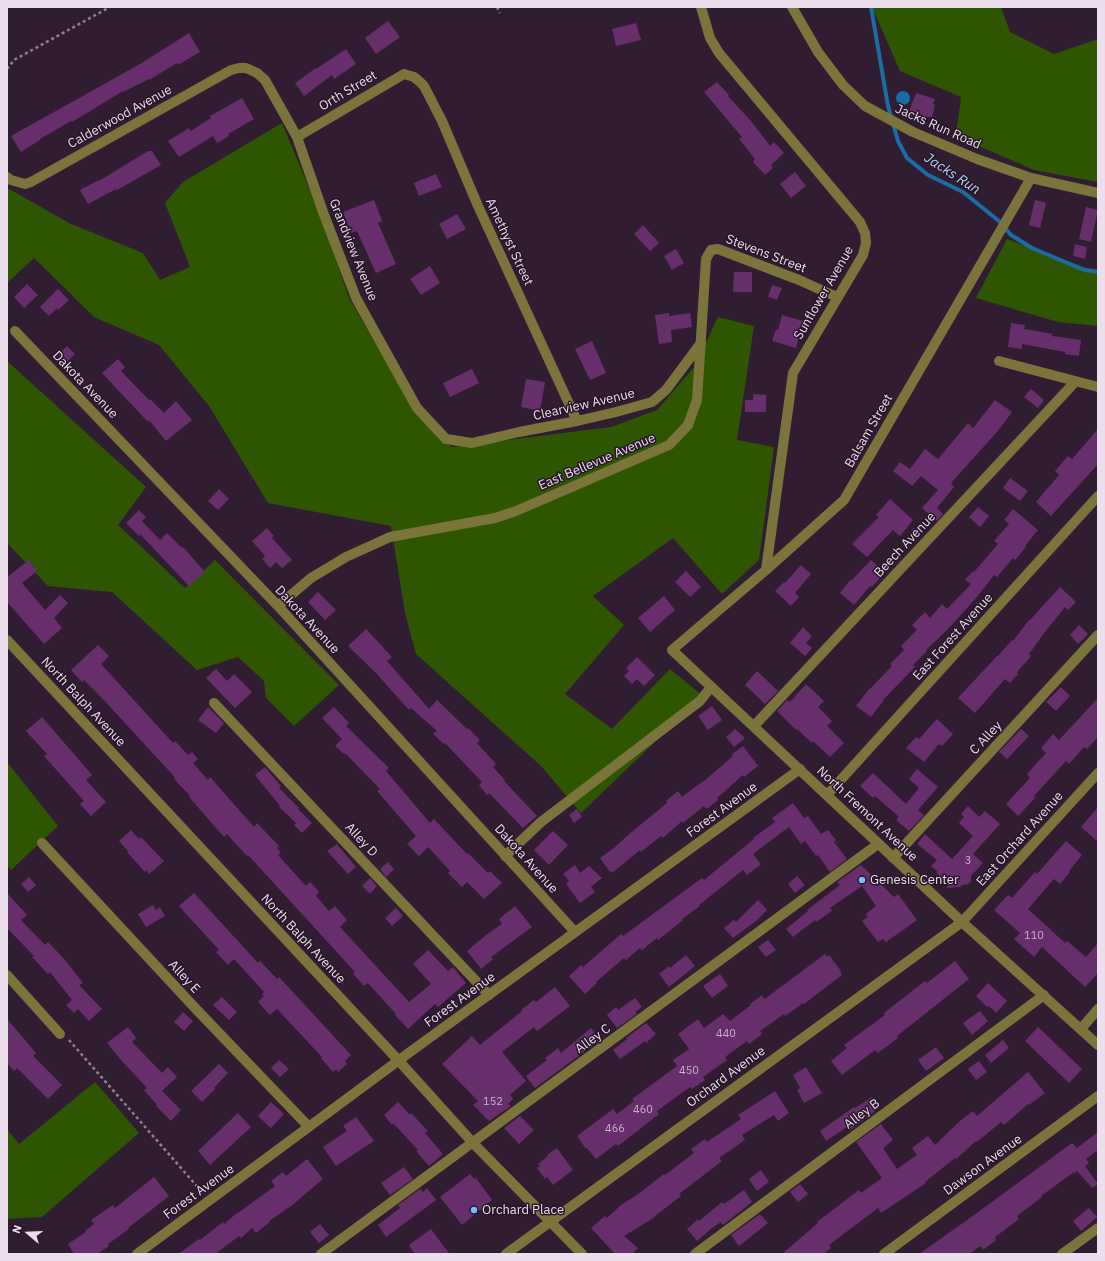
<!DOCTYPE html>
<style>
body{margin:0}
#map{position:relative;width:1105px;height:1261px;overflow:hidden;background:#311d32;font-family:"IBM Plex Sans",sans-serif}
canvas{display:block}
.frame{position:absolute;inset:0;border:8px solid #ecdeec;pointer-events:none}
.north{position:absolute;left:8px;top:1213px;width:40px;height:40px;-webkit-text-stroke:3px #271428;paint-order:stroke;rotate:289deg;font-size:11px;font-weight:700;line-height:16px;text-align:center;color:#ecdeec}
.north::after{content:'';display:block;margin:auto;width:14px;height:18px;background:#ecdeec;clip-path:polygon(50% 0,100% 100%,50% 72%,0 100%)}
</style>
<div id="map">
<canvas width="1105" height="1261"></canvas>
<div class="frame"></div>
<div class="north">N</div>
</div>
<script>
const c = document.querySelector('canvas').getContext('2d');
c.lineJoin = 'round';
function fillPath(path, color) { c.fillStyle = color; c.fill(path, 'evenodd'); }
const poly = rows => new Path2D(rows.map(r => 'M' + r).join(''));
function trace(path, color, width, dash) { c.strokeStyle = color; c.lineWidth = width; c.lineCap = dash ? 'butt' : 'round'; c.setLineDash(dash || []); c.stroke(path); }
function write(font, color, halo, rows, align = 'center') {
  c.font = font + ' "IBM Plex Sans",sans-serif'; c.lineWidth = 3; c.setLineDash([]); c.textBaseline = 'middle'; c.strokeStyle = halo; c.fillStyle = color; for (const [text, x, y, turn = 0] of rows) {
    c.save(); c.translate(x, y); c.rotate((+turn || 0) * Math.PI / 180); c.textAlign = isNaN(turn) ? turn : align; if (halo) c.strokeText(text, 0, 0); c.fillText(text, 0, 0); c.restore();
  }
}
fillPath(poly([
 [872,7,1001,7,1010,32,1054,54,1098,39,1098,182,1034,170,956,136,961,97,900,71],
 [282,123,322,219,349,298,413,408,439,439,452,447,611,427,657,410,695,366,718,317,754,326,737,440,774,447,759,560,722,594,673,538,593,596,624,625,565,694,612,729,670,669,703,696,581,813,541,766,416,654,405,613,391,526,268,503,209,406,159,345,94,317,34,258,7,283,7,190,9,189,71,224,143,253,160,280,190,267,165,203,183,182],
 [1007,239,1087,268,1098,270,1098,326,1058,322,976,298],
 [7,361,146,487,118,525,185,588,215,560,339,685,294,726,266,698,264,681,238,657,197,670,112,592,48,586,7,543],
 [7,762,58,826,11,870,7,866],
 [95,1082,139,1133,42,1217,7,1219,7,1129,19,1144]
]), '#2e5601');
fillPath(poly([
 '896 98a7 7 0 1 1 14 0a7 7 0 1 1-14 0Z'
]), '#1a6da4');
trace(poly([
 [871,7,888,106,898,141,907,158,928,175,963,192,999,221,1011,235,1032,248,1084,270,1098,272]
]), '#1a6da4', 4);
fillPath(poly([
 [388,21,400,37,376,54,365,38],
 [636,23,641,40,616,46,612,29],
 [189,33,200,52,178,65,177,63,149,80,149,79,123,92,123,91,72,122,71,121,40,139,40,140,21,152,11,136,140,64],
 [346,49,356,64,334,79,332,75,304,96,295,83,316,68,316,69],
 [717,82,729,95,728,96,751,121,770,146,774,142,784,153,771,165,773,168,765,175,753,162,755,159,739,139,742,137,704,92],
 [916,93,935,99,933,104,935,105,932,117,926,117,925,121,910,116,911,112,909,112],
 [242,98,254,119,228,134,229,136,217,143,213,136,179,157,168,141,189,128,191,131,211,118,210,116],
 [148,151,152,151,161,165,117,190,116,189,88,204,80,190,99,180,99,181],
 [795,172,806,186,791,198,780,184],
 [436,174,442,187,419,196,414,183],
 [374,200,382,221,378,223,396,264,376,273,357,231,351,233,343,212],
 [1035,200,1046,203,1040,228,1029,225],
 [1086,207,1098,210,1091,242,1079,239],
 [457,214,466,229,447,239,439,224],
 [643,225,659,243,650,251,634,234],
 [1075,244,1087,247,1085,259,1073,256],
 [676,249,684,263,672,270,664,256],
 [430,266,440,283,421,295,410,279],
 [734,272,752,272,752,292,733,292],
 [27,284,38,295,24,308,14,297],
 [772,285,782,288,777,300,768,297],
 [58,289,69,300,58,310,57,308,49,316,40,307],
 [669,313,669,316,690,313,692,327,671,330,672,342,659,344,655,315],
 [782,315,803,321,796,348,772,341,776,329,778,330],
 [1011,323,1025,325,1024,329,1053,334,1052,336,1081,340,1079,356,1065,354,1065,352,1022,344,1022,349,1008,347],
 [592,341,606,373,590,380,575,349],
 [67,346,75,354,66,363,58,355],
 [118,359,125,367,121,371,149,400,150,399,164,413,176,401,192,420,166,441,149,420,148,422,102,373],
 [472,369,479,383,450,397,443,383],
 [526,379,545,382,540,411,521,407],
 [1031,389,1044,400,1038,408,1024,397],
 [753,394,766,395,766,412,745,412,745,400,753,400],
 [995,400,1012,412,997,432,951,483,954,487,937,508,943,514,937,521,922,508,938,490,921,476,912,486,893,471,900,462,910,469,925,449,938,459,968,423,973,428],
 [1098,429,1098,464,1051,516,1036,502,1059,475,1055,471,1068,456,1072,459],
 [1010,478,1028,491,1020,501,1003,488],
 [219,489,229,499,218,510,208,501],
 [890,499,913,520,900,536,893,530,867,557,852,544,879,517,876,515],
 [978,507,989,516,980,527,969,517],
 [1013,509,1038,530,1025,546,1026,547,1015,560,1013,558,997,577,994,575,977,597,948,629,926,650,927,651,913,665,915,667,883,700,884,700,871,717,856,706,869,689,870,689,892,666,890,664,904,650,901,646,917,630,912,625,925,612,930,618,942,604,947,609,971,584,965,580,973,571,974,572,998,544,994,541,1009,524,1004,520],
 [139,510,146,517,142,521,160,540,167,533,182,548,183,547,205,572,189,586,140,534,139,536,126,523],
 [267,528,274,536,272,538,292,560,282,568,276,562,270,568,262,559,265,556,252,541],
 [29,560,37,571,22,583,45,610,60,595,68,603,54,618,62,628,44,644,7,602,7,577],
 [871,560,885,573,872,587,870,586,854,605,840,593,850,580,851,581],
 [801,565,811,574,795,593,799,597,791,606,775,591,784,582,785,583],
 [686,571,701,587,690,597,675,582],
 [1060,587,1076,602,1068,610,1065,607,1045,632,1029,654,1031,656,1017,672,1018,674,1010,683,1005,679,975,713,958,698,997,656,998,656,1012,640,1013,641,1029,620,1030,620],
 [318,592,336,610,325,620,308,602],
 [664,596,675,610,650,632,638,618],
 [1079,625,1088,634,1078,644,1070,635],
 [803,627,812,636,806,643,812,648,805,656,790,643],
 [366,629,392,657,387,661,429,709,437,700,467,729,468,728,480,740,477,743,496,764,493,767,505,780,504,781,537,816,523,828,489,793,487,795,479,785,482,782,445,743,444,744,433,734,437,731,411,708,409,710,375,672,348,646],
 [98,645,109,656,101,664,173,743,175,741,188,755,192,752,198,759,193,763,208,780,210,777,254,827,257,823,279,846,277,848,281,853,278,855,306,886,310,882,319,892,316,896,329,911,335,906,347,920,340,927,409,1002,431,984,413,964,428,950,448,971,453,967,466,983,438,1007,435,1004,408,1029,395,1015,396,1014,368,983,364,986,353,974,355,972,248,855,247,856,227,834,224,837,189,797,190,796,174,779,175,778,171,773,100,696,84,680,82,682,71,670],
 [637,657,655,675,644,686,637,679,632,684,624,676,629,671,626,668],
 [216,669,227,681,234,674,252,692,235,708,206,678],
 [757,671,778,691,765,704,745,685],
 [806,684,824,701,818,707,832,721,827,726,844,743,830,757,813,741,812,743,797,729,796,730,777,711,787,700,790,702],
 [1061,687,1070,696,1056,711,1046,702],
 [1098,698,1098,737,1087,749,1084,747,1069,764,1066,761,1034,796,1036,797,1018,816,1006,804,1030,778,1027,774,1046,753,1041,748,1053,734,1059,740],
 [712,706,722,720,708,730,698,716],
 [208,707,224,723,216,733,198,720],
 [334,707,349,723,346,726,389,768,386,771,430,823,434,819,467,854,468,853,488,873,490,871,502,883,484,899,467,882,462,887,448,873,450,871,428,847,419,856,407,844,416,836,377,791,380,789,345,753,344,754,335,746,342,739,322,718],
 [42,717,92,775,86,780,106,802,91,816,80,804,84,801,44,756,47,754,26,731],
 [937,719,953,734,942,746,939,744,924,762,906,748,916,737,919,739],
 [735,729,745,738,734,747,726,737],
 [1021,729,1029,736,1007,759,999,752],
 [743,746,758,766,744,777,743,775,717,798,718,800,707,809,704,806,683,823,682,821,663,838,661,836,641,852,640,850,612,873,611,871,610,872,600,858,614,848,628,835,667,803,666,801,678,791,682,797,703,781,703,782,733,756,732,754],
 [265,767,281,786,279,788,299,808,298,809,312,823,302,833,294,825,296,823,279,807,280,806,255,775],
 [917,769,938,787,918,810,924,815,909,831,896,820,899,817,875,796,873,798,860,786,873,773,906,804,919,788,909,779],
 [793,803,804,818,808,816,821,834,828,830,836,840,834,842,847,859,830,872,818,855,816,856,805,841,801,844,789,827,753,854,761,864,747,875,743,870,699,905,700,906,682,919,683,920,658,940,657,938,642,950,640,948,626,960,624,958,596,982,597,983,585,994,569,976,581,965,583,967,621,934,623,936,702,878,704,880,754,839,753,838,775,822,772,818],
 [968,806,979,817,985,811,1000,824,973,854,983,863,971,876,971,881,968,884,962,885,960,887,947,888,948,884,937,874,937,871,931,866,937,860,917,844,925,834,952,859,973,836,959,823,964,817,961,814],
 [1098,807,1098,842,1081,827],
 [577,809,582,817,574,823,569,815],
 [131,830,139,839,141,837,164,861,149,874,146,870,145,872,127,852,128,851,119,841],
 [553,831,568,845,549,865,534,850],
 [1066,841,1082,855,1069,871,1070,872,1060,884,1054,879,1028,909,1065,943,1067,941,1086,957,1098,943,1098,973,1085,987,1042,947,1034,957,1014,939,1020,933,994,910,1008,895,1012,898,1035,872,1037,874],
 [337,844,356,867,348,874,327,851],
 [388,862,394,869,386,877,380,869],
 [575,865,580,873,589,866,602,878,591,887,595,892,580,903,566,884,569,881,563,874],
 [861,865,894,897,898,894,917,920,886,942,883,939,878,942,862,921,868,917,866,914,876,906,862,886,830,908,832,911,816,922,815,920,793,937,786,929,808,911,807,910,840,885,837,882],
 [797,876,805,885,795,893,788,884],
 [29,877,36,885,28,892,21,884],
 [370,878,377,886,370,894,362,886],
 [7,893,27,915,21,920,45,945,48,942,64,959,83,983,79,985,102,1009,89,1021,78,1009,74,1013,66,1005,72,1000,50,972,48,974,32,957,34,956,7,928],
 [194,893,258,963,260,961,277,979,279,977,351,1055,345,1061,347,1064,338,1072,336,1069,333,1072,321,1058,322,1057,277,1009,270,1015,258,1002,264,996,262,994,264,992,234,959,228,965,216,952,219,950,179,906],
 [758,900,767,910,756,921,733,938,724,928,734,920,736,922],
 [153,905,156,910,160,907,165,916,146,927,138,914],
 [515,906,532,927,491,957,493,959,481,969,467,951,486,935,502,924,499,919],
 [396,908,403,916,392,926,385,918],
 [768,940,776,950,766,957,758,947],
 [825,954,827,957,829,955,841,971,840,972,842,975,804,1004,803,1003,785,1016,784,1014,760,1031,762,1034,749,1044,747,1041,725,1057,727,1060,703,1077,705,1080,692,1089,690,1087,657,1111,659,1114,618,1146,616,1144,596,1159,587,1148,586,1149,577,1136,613,1109,617,1114,634,1101,632,1099,677,1066,673,1060,689,1049,678,1034,698,1019,704,1028,723,1014,730,1021,751,1005,750,1004,762,995,764,999,766,998],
 [686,955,695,966,669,987,659,974,669,966,670,968],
 [955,961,969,979,897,1036,898,1038,878,1053,875,1050,842,1075,831,1061,847,1048,844,1045,885,1015,884,1013,925,981,927,983],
 [720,974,728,986,712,998,703,986],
 [988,983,1007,1001,996,1013,989,1006,987,1007,976,996],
 [555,987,570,1006,537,1031,534,1027,502,1052,526,1081,510,1095,513,1099,508,1104,511,1106,489,1121,473,1105,478,1101,442,1064,472,1036,480,1045,522,1011,521,1010,534,1000,536,1002],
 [222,997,237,1012,229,1020,213,1005],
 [635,998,642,1007,635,1012,637,1014,617,1028,607,1015,616,1007,618,1010],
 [980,1011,988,1021,972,1035,963,1023],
 [183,1012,193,1021,184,1031,174,1022],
 [7,1019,36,1053,33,1056,62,1085,48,1099,17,1068,14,1071,7,1063],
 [646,1023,656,1034,646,1043,645,1041,620,1059,613,1050,627,1039,626,1038],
 [128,1027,136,1038,132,1042,162,1073,168,1067,177,1077,162,1091,181,1110,171,1121,156,1106,157,1105,144,1090,147,1088,121,1060,107,1043],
 [1038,1027,1082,1069,1069,1083,1025,1041],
 [591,1028,600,1040,535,1088,526,1076,547,1060,545,1058,558,1048,561,1053],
 [1003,1040,1009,1048,991,1063,985,1055],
 [936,1047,944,1058,926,1071,918,1060],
 [279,1060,289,1069,280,1077,271,1068],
 [979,1061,987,1072,976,1080,968,1069],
 [219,1064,228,1073,214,1088,215,1089,202,1102,191,1091],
 [806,1067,822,1093,804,1103,797,1090,800,1088,793,1075],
 [1028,1072,1045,1093,1029,1105,1028,1104,1004,1125,1001,1122,977,1142,976,1141,956,1159,955,1158,925,1182,926,1183,881,1213,878,1208,829,1245,831,1248,823,1254,782,1254,818,1223,817,1222,859,1190,861,1193,882,1178,856,1142,881,1124,893,1140,883,1148,897,1169,917,1155,912,1148,928,1136,935,1145,960,1121,973,1111,977,1116],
 [775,1091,789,1113,778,1121,774,1115,742,1135,745,1140,719,1158,722,1161,679,1194,681,1196,655,1216,655,1217,624,1236,638,1248,632,1254,615,1254,591,1228,605,1216,607,1218,621,1205,637,1195,664,1174,665,1175,694,1153,691,1149,705,1139,707,1142,741,1119,738,1115],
 [872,1097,879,1108,849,1131,847,1127,826,1141,820,1131,854,1107,855,1108],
 [271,1102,284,1114,271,1128,258,1116],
 [398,1102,410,1115,411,1113,428,1131,425,1133,443,1154,429,1166,416,1151,418,1150,393,1123,392,1125,384,1115],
 [238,1113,251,1127,210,1165,198,1151],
 [520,1116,534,1130,519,1144,504,1128],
 [356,1117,374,1141,336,1166,323,1147,347,1131,343,1126],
 [1098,1132,1098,1150,1086,1159,1089,1163,1085,1166,1098,1184,1092,1188,1077,1171,1075,1173,1074,1172,1041,1196,1042,1197,1017,1216,1019,1219,995,1237,996,1240,983,1250,980,1246,969,1254,919,1254,977,1213,1072,1143,1077,1148],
 [557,1148,573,1170,553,1185,547,1177,545,1179,537,1168,540,1166,538,1164,548,1156,547,1155],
 [307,1159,323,1179,291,1206,269,1221,270,1222,256,1233,252,1228,241,1238,239,1236,215,1254,178,1254,199,1239,200,1240,223,1222,224,1224,238,1212,238,1213,275,1186,271,1181,283,1172,286,1176],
 [404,1167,413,1179,390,1195,381,1183],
 [761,1170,769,1182,757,1191,749,1179],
 [470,1174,474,1179,476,1178,492,1200,462,1225,440,1197],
 [154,1177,169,1196,128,1228,129,1229,108,1244,109,1246,97,1254,74,1254,68,1244,86,1232,85,1231,94,1224,91,1220,113,1205,115,1208],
 [800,1184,808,1194,798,1202,790,1192],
 [427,1188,436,1200,386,1237,378,1225,400,1208,398,1205,420,1189,423,1192],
 [744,1190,752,1202,723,1225,721,1222,712,1228,697,1241,687,1229,698,1219,699,1221,722,1202,724,1204],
 [1089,1208,1097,1217,1081,1231,1073,1221],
 [760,1214,768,1223,739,1246,731,1235],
 [320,1224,329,1235,319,1243,310,1232],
 [431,1229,442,1244,450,1254,415,1254,409,1245]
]), '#662f6b');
trace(poly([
 [497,7,500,13],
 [7,69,14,60,110,7],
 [69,1040,202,1192]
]), '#928193', 2.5, [3, 3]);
trace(poly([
 [701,7,710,38,719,53,860,222,865,233,866,243,863,255,793,373,766,570],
 [792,7,818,52,843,85,865,106,913,132,977,159,1031,178,1098,193],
 [297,137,404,74,414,77,419,81,424,86,442,121,478,206,577,421],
 [7,177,11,180,25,184,31,182,231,70,239,68,246,68,257,73,265,80,297,137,323,212,356,298,417,408,446,439,472,443,519,432,577,421,616,412,652,402,666,390,701,343],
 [1031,178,844,500,766,570,672,650,962,922,1098,1045],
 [15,331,278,606,575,932],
 [999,361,1098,387],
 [278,606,311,578,346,557,390,537,495,518,516,511,669,445,688,425,697,400,706,259,711,250,718,249,799,280,837,297],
 [7,640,399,1061,473,1143,582,1254],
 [214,703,489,995],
 [754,726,1075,382],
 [827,795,1098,496],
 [42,843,196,1009,309,1127],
 [505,856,541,822,700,701,711,687],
 [893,858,1098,635],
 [7,975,60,1034],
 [1081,1029,1098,1009],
 [137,1254,410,1052,800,769],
 [321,1254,878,844],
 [506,1254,962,922,1098,773],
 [695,1254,1044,995],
 [884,1254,1098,1096],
 [1062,1254,1098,1228]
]), '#7b743b', 10);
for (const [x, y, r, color] of [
 [862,880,4,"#75c0f6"],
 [474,1210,4,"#75c0f6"]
]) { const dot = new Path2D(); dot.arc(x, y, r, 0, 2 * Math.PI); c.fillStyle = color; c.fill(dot); trace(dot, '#271428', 1.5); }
write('11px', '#cab2cc', null, [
 ["3",968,861],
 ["110",1034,936],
 ["440",726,1034],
 ["450",689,1071],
 ["152",493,1102],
 ["460",643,1110],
 ["466",615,1129]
]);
write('13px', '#ecdeec', '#271428', [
 ["Orth Street",348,91,-31],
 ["Calderwood Avenue",120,117,-29],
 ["Jacks Run Road",938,127,24],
 ["Amethyst Street",509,242,65],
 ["Grandview Avenue",353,250,68],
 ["Stevens Street",766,254,21],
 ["Sunflower Avenue",824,293,-60],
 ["Dakota Avenue",85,385,46],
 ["Clearview Avenue",584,405,-13],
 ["Balsam Street",869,431,-60],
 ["East Bellevue Avenue",597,462,-23],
 ["Beech Avenue",905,545,-47],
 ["Dakota Avenue",307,620,47],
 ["East Forest Avenue",953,637,-48],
 ["North Balph Avenue",83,702,47],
 ["C Alley",986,738,-47],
 ["Forest Avenue",722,810,-36],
 ["North Fremont Avenue",867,814,43],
 ["East Orchard Avenue",1020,839,-48],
 ["Alley D",361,840,47],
 ["Dakota Avenue",526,859,48],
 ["North Balph Avenue",303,939,47],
 ["Alley E",184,977,47],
 ["Forest Avenue",460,1000,-36],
 ["Alley C",593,1039,-36],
 ["Orchard Avenue",726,1077,-36],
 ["Alley B",862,1114,-37],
 ["Dawson Avenue",983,1165,-36],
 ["Forest Avenue",199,1192,-36]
]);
write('13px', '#ecdeec', '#271428', [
 ["Genesis Center",870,880],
 ["Orchard Place",482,1210]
], 'left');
write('italic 14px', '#b2d7f5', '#271428', [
 ["Jacks Run",952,174,33]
]);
</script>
